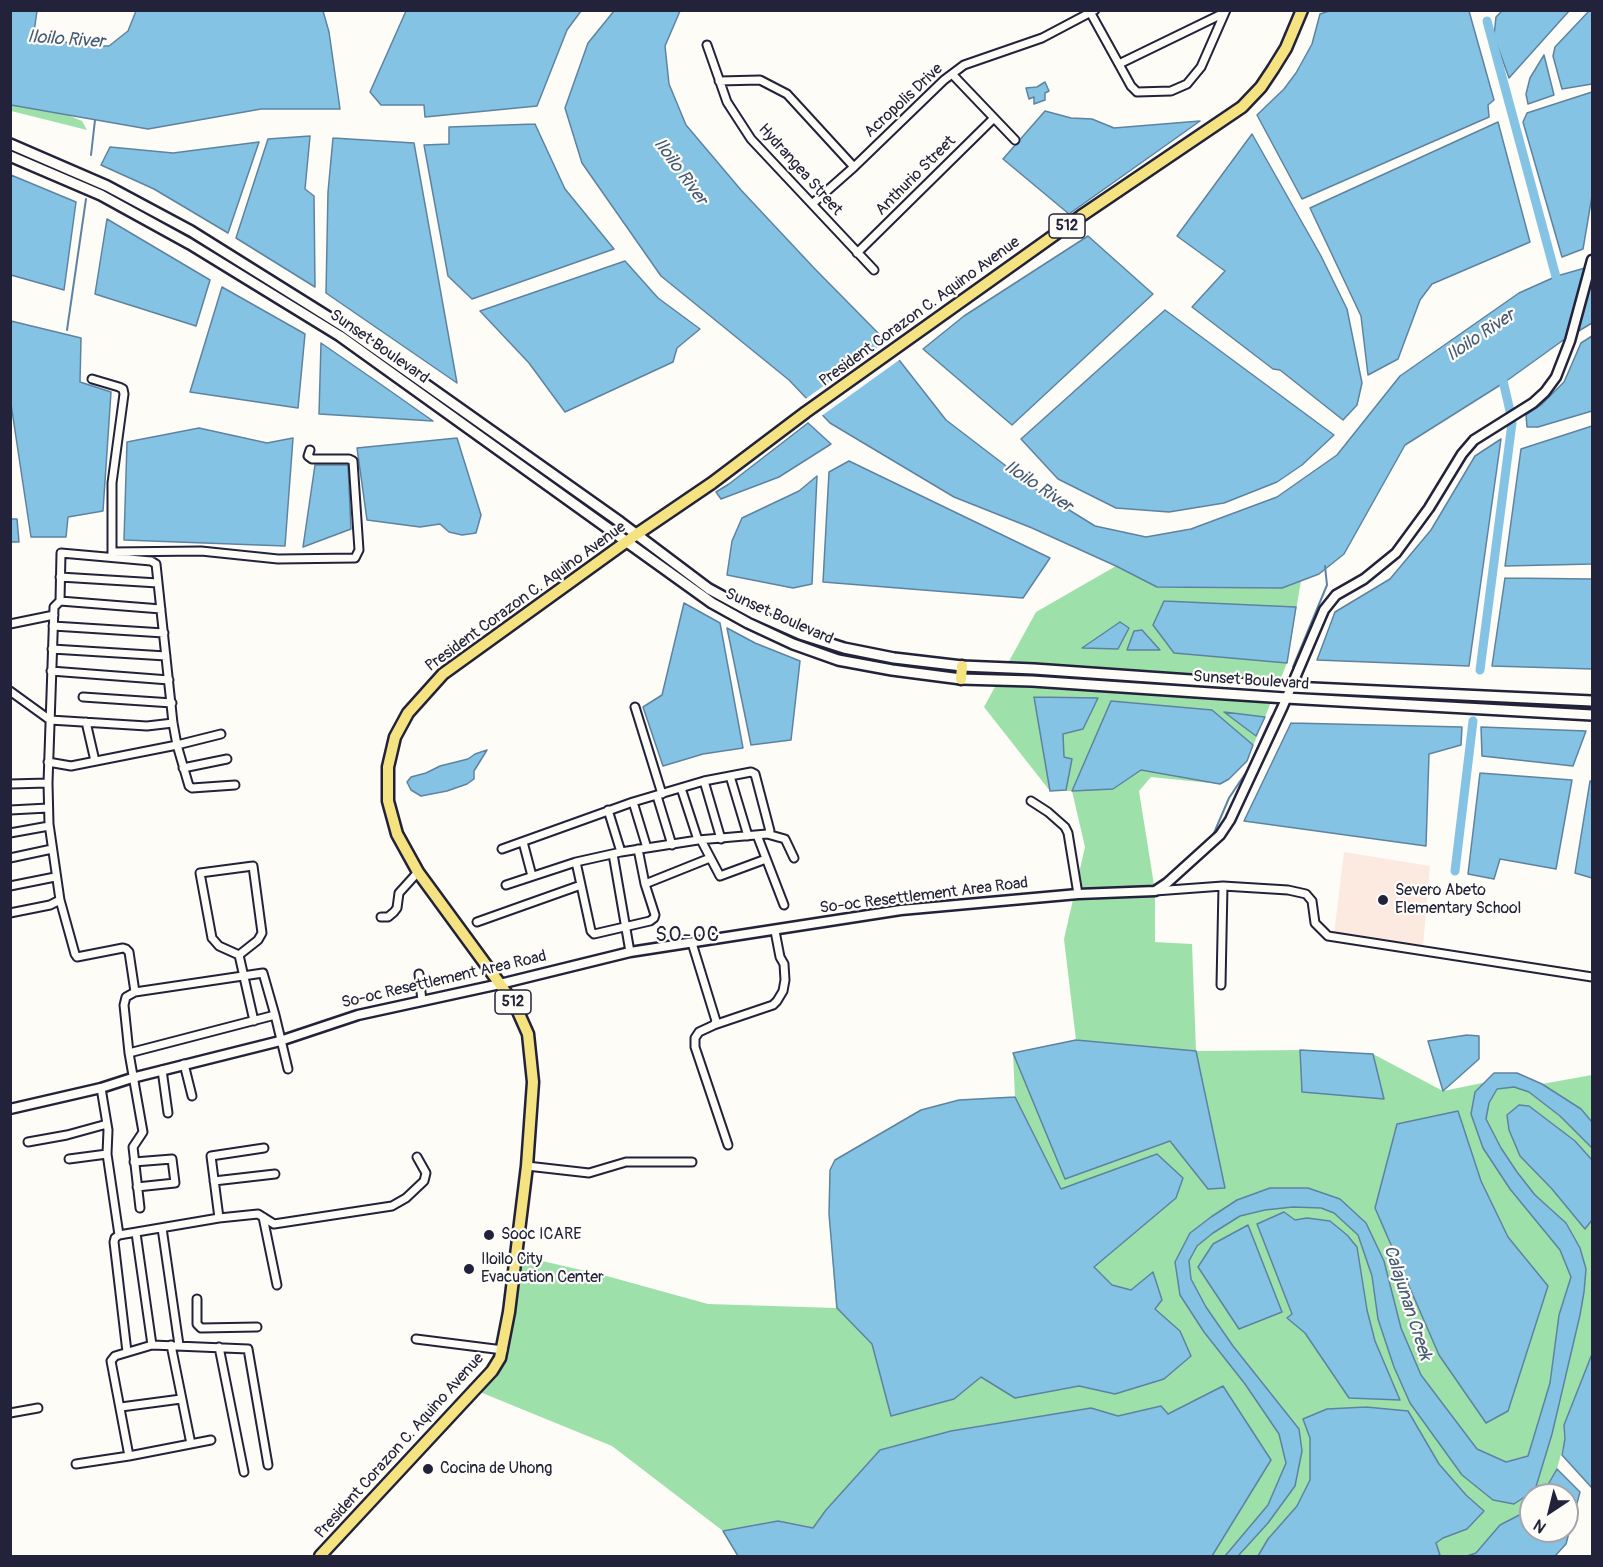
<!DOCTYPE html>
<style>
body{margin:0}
#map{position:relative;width:1603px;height:1567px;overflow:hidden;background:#fdfcf7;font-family:Pangolin,sans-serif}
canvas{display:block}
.frame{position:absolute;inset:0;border:12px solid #22223b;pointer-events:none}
.north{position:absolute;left:1519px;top:1483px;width:60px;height:60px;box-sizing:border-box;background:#fdfcf7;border:2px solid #a5a5ac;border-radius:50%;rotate:215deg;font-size:16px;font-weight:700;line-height:24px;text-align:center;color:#22223b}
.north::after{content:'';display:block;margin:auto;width:21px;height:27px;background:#22223b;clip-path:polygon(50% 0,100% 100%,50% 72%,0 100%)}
</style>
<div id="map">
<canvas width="1603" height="1567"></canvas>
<div class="frame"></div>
<div class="north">N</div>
</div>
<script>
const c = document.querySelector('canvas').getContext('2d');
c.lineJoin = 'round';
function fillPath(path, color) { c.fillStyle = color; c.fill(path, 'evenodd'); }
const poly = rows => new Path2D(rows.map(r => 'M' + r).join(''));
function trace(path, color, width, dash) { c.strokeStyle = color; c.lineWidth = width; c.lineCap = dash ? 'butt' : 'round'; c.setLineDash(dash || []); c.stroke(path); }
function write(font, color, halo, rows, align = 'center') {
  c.font = font + ' Pangolin,sans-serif'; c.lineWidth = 4.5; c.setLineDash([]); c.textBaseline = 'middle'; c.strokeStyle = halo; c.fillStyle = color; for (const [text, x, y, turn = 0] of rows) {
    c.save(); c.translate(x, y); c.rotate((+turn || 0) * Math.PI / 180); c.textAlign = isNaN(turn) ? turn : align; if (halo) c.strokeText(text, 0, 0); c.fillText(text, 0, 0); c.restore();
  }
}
fillPath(poly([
 [1344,852,1430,866,1423,947,1334,934]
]), '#fceae1');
fillPath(poly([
 [10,96,42,104,82,121,87,130,11,111],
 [1116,566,1157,587,1282,588,1301,581,1287,663,1247,761,1229,779,1220,784,1151,777,1139,791,1155,891,1155,942,1192,944,1196,1051,1300,1050,1373,1054,1443,1091,1497,1080,1542,1084,1592,1075,1592,1354,1564,1425,1565,1439,1557,1469,1580,1492,1566,1544,1555,1556,738,1556,723,1531,612,1446,475,1390,492,1371,516,1255,603,1275,708,1304,836,1308,829,1214,830,1170,835,1160,921,1110,959,1100,1015,1097,1013,1053,1076,1040,1064,939,1085,847,1072,791,1050,791,984,707,1036,612],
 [1531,1495,1567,1495,1567,1531,1531,1531]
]), '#9ee0aa');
const water = poly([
 [10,11,37,11,34,32,78,46,109,46,128,31,136,11,323,11,329,32,340,109,261,109,148,129,11,105,10,11],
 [406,11,406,10,581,11,567,30,537,106,425,117,424,105,381,105,370,92,406,11],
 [614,11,680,11,665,46,669,84,686,125,741,190,814,268,878,333,946,420,1040,492,1095,526,1146,537,1191,529,1277,497,1337,455,1400,376,1519,293,1557,276,1592,266,1592,323,1562,341,1505,382,1405,445,1344,554,1319,574,1282,588,1157,587,1116,566,1032,528,954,497,830,423,789,380,661,276,582,163,565,108,588,43,614,11],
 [1329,11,1469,11,1494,100,1488,105,1489,117,1302,199,1257,115,1284,89,1296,73,1312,44,1320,14,1329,11],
 [1502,11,1569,11,1509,78,1494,36,1496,17,1502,11],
 [1589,11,1592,11,1592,84,1562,89,1553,56,1555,47,1589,11],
 [1544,55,1554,95,1528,104,1526,94,1530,78,1544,55],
 [1045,82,1049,91,1045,93,1045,100,1034,104,1034,97,1029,99,1026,88,1037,87,1045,82],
 [1592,92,1592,196,1583,249,1562,257,1523,122,1527,113,1592,92],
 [1045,111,1071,118,1092,119,1114,128,1200,121,1069,214,1003,159,1045,111],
 [1498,122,1530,242,1432,284,1420,300,1398,359,1368,375,1361,316,1310,208,1498,122],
 [535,124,565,189,614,249,472,299,448,276,424,145,449,144,449,127,535,124],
 [1252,134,1321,256,1347,309,1362,383,1357,405,1343,420,1280,370,1273,369,1192,307,1225,271,1177,236,1252,134],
 [310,136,305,189,314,196,315,287,236,238,268,139,310,136],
 [333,138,414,143,457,383,326,293,328,192,333,138],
 [259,142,228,233,154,189,101,165,110,147,173,153,259,142],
 [11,175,76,202,64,290,11,275,11,175],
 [107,219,210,280,196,326,95,294,107,219],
 [1088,236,1153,294,1012,425,923,349,964,316,1088,236],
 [625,261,658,298,700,329,677,348,673,362,565,412,529,363,480,311,625,261],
 [222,287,305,334,298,408,190,392,222,287],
 [1165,310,1334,435,1302,465,1277,482,1224,503,1169,512,1116,508,1058,479,1021,439,1165,310],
 [11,321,81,338,80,382,111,392,103,511,68,517,66,537,31,537,11,404,11,321],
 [1592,336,1592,411,1538,427,1527,427,1526,415,1541,405,1564,382,1581,343,1592,336],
 [321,343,376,381,433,421,319,414,321,343],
 [808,423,831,444,779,477,721,499,716,492,729,484,808,423],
 [1592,426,1592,564,1505,566,1521,449,1592,426],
 [199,428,267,443,293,438,285,546,124,540,127,442,199,428],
 [457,438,481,515,476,533,462,535,449,532,440,524,420,527,367,520,357,448,457,438],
 [1501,439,1469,666,1317,660,1335,612,1390,579,1431,530,1475,456,1501,439],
 [849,461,1050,558,1023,598,823,582,829,472,849,461],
 [315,465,348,465,351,529,303,547,315,465],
 [817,476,812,584,793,588,727,575,732,541,742,518,799,491,817,476],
 [10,519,17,519,19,542,11,542,10,519],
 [1505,578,1592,579,1592,669,1492,666,1505,578],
 [1164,601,1296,607,1287,663,1174,653,1153,625,1164,601],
 [684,603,720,623,743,748,703,754,663,766,643,707,662,695,684,603],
 [1120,622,1129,628,1118,649,1082,648,1120,622],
 [727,628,755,643,800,661,791,740,751,745,727,628],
 [1142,630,1160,650,1127,650,1134,631,1142,630],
 [1034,697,1098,698,1083,729,1063,734,1064,757,1072,759,1066,790,1050,791,1034,697],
 [1111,701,1212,710,1253,745,1247,761,1229,779,1220,784,1141,770,1113,789,1072,791,1111,701],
 [1224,712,1265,717,1256,736,1224,712],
 [1291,723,1462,727,1461,745,1429,754,1426,846,1244,821,1291,723],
 [1481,727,1586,731,1573,766,1482,756,1481,727],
 [487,750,474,771,474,779,467,784,447,791,421,796,411,790,407,782,411,777,426,773,440,766,468,759,475,754,487,750],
 [1480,773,1572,780,1556,869,1500,859,1494,879,1468,874,1480,773],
 [1590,781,1592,781,1592,878,1575,873,1590,781],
 [1467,1035,1479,1036,1479,1059,1443,1091,1428,1041,1467,1035],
 [1076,1040,1196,1051,1225,1188,1208,1189,1170,1141,1065,1179,1013,1053,1076,1040],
 [1300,1050,1373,1054,1384,1099,1302,1092,1300,1050],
 [1494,1073,1517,1073,1542,1084,1581,1109,1592,1122,1592,1148,1560,1116,1529,1092,1514,1087,1497,1089,1489,1103,1486,1119,1501,1148,1517,1172,1535,1195,1566,1223,1580,1248,1586,1269,1584,1292,1580,1315,1552,1434,1535,1490,1514,1504,1493,1500,1462,1475,1410,1403,1394,1367,1378,1319,1372,1276,1358,1235,1334,1213,1321,1208,1293,1207,1265,1210,1240,1216,1213,1233,1197,1246,1189,1261,1191,1279,1206,1307,1233,1346,1299,1429,1302,1451,1295,1486,1268,1523,1238,1556,1225,1556,1268,1505,1286,1463,1279,1434,1245,1384,1204,1332,1180,1295,1175,1262,1190,1233,1211,1217,1237,1200,1270,1188,1308,1188,1340,1199,1366,1223,1384,1261,1401,1328,1421,1375,1477,1449,1506,1462,1528,1456,1550,1383,1559,1315,1571,1277,1560,1250,1510,1189,1483,1148,1471,1114,1475,1092,1494,1073],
 [1015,1097,1061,1189,1157,1154,1183,1178,1176,1198,1094,1267,1112,1285,1131,1290,1153,1272,1162,1300,1155,1309,1180,1331,1191,1356,1164,1379,1115,1394,1079,1386,1015,1398,981,1377,954,1399,891,1416,872,1344,837,1308,829,1214,830,1170,835,1160,921,1110,959,1100,1015,1097],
 [1519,1105,1529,1106,1575,1141,1592,1160,1592,1220,1585,1229,1552,1189,1520,1156,1509,1130,1507,1115,1519,1105],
 [1458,1111,1481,1181,1508,1237,1548,1286,1508,1411,1486,1423,1439,1355,1375,1208,1397,1124,1458,1111],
 [1284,1212,1295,1220,1307,1218,1330,1221,1347,1235,1357,1247,1367,1310,1375,1341,1400,1400,1349,1398,1305,1333,1287,1318,1292,1314,1257,1224,1284,1212],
 [1248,1225,1282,1312,1239,1329,1198,1267,1213,1244,1248,1225],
 [1592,1354,1592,1488,1562,1455,1565,1439,1564,1425,1592,1354],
 [1223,1386,1271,1460,1212,1556,738,1556,723,1531,778,1521,813,1528,826,1510,880,1450,951,1431,1091,1408,1118,1416,1161,1406,1168,1414,1223,1386],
 [1366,1407,1408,1411,1439,1464,1466,1495,1484,1511,1467,1529,1443,1538,1436,1543,1440,1555,1437,1556,1258,1556,1268,1539,1297,1506,1310,1480,1310,1438,1303,1419,1327,1409,1366,1407],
 [1557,1469,1580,1492,1566,1544,1555,1556,1467,1556,1476,1553,1500,1525,1531,1509,1531,1531,1567,1531,1567,1495,1542,1495,1557,1469]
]);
fillPath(water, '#85c3e5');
trace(water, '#5d83a1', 1.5);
fillPath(poly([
 [888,340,902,358,820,417,804,400]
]), '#fdfcf7');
trace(poly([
 [91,155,95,120],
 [67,330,86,199],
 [1293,667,1327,585,1325,566],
 [1214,833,1229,798,1247,771,1272,716]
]), '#5d83a1', 2);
trace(poly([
 [1487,21,1559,288],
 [1501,372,1510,411],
 [1480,670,1512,423],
 [1455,871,1473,721]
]), '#85c3e5', 9);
const minor = poly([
 [1089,10,1131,86,1137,92,1171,91,1187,84,1201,67,1226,10],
 [707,45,727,102,751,139,874,270],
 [1119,64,1224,13],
 [952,74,1015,140],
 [719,81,760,80,787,94,854,167],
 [812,204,854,167,944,80,964,65,1042,38,1095,10],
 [857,253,994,118],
 [92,379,119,387,123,389,124,394,112,483,112,555],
 [112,552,201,551,278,559,355,558,359,550,353,461,349,459,312,459,308,456,310,450],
 [60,577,158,583],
 [60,601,161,609],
 [10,624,54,615],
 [53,626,164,633],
 [52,649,166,656],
 [51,671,169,680],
 [10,691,50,720,147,726,173,723],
 [83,697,172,703],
 [635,707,662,794],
 [86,722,95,761],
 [48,762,71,766,177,745,221,734],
 [183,768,227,759],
 [730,776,748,836],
 [704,781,721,839],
 [10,784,48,783],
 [681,788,698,840],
 [657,796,672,845],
 [1031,801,1048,812,1065,827,1068,833,1078,894],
 [633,802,647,848],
 [10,810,48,808],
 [608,810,621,852],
 [10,833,49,826],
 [767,834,785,839,794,858],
 [757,835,784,905],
 [701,840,720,876,766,859],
 [523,842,532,876],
 [502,849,633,802,704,781,751,772,755,774,770,831,767,834,698,840,621,852,576,862,506,885],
 [613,854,630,952],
 [10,858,52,849],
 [576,862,591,931,594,934,650,921,654,918,655,915,645,884,638,849],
 [253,866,262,933,258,940,239,955,219,946,212,938,200,873,253,866],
 [645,884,710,858],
 [10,886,55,877],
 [1155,891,1223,886,1288,890,1306,894,1312,901,1315,923,1328,936,1592,977],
 [60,900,75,954,77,957,123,948,126,949,129,952,135,992],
 [10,913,50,905,60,900,49,824,48,783,54,607,60,601,61,553,151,561,156,564,173,723,177,745,189,786,192,788,235,785],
 [381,917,388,917,394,912,397,908,399,893,418,872],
 [477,922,581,885],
 [692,943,716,1021,714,1025,699,1032,695,1038,695,1047,728,1145],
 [239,955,254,1021],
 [419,974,422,1001],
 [1221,985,1223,886],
 [714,1025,773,1005,777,1001,783,991,785,980,784,964,780,957,775,931],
 [129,1053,275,1015,288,1069],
 [184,1064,192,1096],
 [162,1070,168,1113],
 [101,1088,108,1130,107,1154,119,1235,219,1218,258,1214,274,1224,392,1206,406,1198,424,1181,426,1173,417,1157],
 [28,1142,67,1135,107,1124],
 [69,1159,107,1154],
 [134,1162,172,1159,175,1183,137,1187],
 [527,1166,589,1173,626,1162,692,1162],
 [214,1181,275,1174],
 [140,1208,133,1147,143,1132,129,1053,124,1005,126,997,135,992,263,973,275,1015],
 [263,1217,277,1285],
 [219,1218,211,1156,264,1148],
 [162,1228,179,1345],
 [136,1233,152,1345,248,1349,268,1465],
 [119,1235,115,1238,114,1242,127,1352],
 [197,1299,197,1324,201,1328,257,1327],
 [416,1339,503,1350],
 [171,1345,191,1444],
 [219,1347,244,1472],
 [121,1407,181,1399],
 [10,1413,38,1408],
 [129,1456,111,1361,115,1356,152,1345],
 [76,1464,129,1456,211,1440]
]);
const tertiary = poly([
 [10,1109,101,1088,132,1078,280,1041,358,1015,500,984,630,952,901,910,1078,894,1155,891,1167,883,1220,835,1230,820,1283,706,1324,610,1336,595,1364,579,1396,553,1429,508,1462,454,1474,440,1533,403,1545,392,1556,377,1570,341,1592,260]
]);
const secondary = poly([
 [10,144,107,186,191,231,346,328,620,522,709,589,755,614,800,634,844,648,894,658,962,666,1034,669,1291,687,1592,701],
 [10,156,101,195,190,244,340,336,712,603,748,623,793,644,838,660,892,670,961,679,1032,681,1286,698,1592,715]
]);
const primary = poly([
 [961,679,962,666],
 [320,1556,492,1371,500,1358,509,1312,527,1166,533,1082,528,1034,516,1007,500,984,418,872,397,834,388,801,388,767,395,737,408,713,443,674,637,534,712,483,806,412,1081,216,1242,107,1261,87,1273,69,1286,48,1302,10]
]);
trace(minor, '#22223b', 11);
trace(tertiary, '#22223b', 13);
trace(secondary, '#22223b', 14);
trace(primary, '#22223b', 15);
trace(minor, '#fdfcf7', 7);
trace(tertiary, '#fdfcf7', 8);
trace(secondary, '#fdfcf7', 9);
trace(primary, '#f5e382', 10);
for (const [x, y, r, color] of [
 [1383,900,6,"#22223b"],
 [489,1235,6,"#22223b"],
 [469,1269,6,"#22223b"],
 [428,1469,6,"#22223b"]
]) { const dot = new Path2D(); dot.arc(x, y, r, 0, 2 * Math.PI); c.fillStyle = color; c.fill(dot); trace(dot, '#fdfcf7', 2); }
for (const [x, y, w] of [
 [1067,226,36],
 [513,1002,36]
]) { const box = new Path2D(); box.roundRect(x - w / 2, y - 12, w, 24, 4.5); c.fillStyle = '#fdfcf7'; c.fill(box); trace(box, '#22223b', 1.5); }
write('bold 15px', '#22223b', null, [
 ["512",1067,226],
 ["512",513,1002]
]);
write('16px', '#22223b', '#fdfcf7', [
 ["Acropolis Drive",904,101,-43],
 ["Hydrangea Street",800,170,48],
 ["Anthurio Street",916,176,-45],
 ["President Corazon C. Aquino Avenue",920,312,-36],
 ["Sunset Boulevard",379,347,35],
 ["President Corazon C. Aquino Avenue",526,597,-36],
 ["Sunset Boulevard",779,617,24],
 ["Sunset Boulevard",1251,681,4],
 ["So-oc Resettlement Area Road",924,896,-7],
 ["So-oc Resettlement Area Road",444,980,-13],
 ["President Corazon C. Aquino Avenue",400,1446,-48]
]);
write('16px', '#22223b', '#fdfcf7', [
 ["Severo Abeto",1395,891],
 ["Elementary School",1395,909],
 ["Sooc ICARE",501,1235],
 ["Iloilo City",481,1260],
 ["Evacuation Center",481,1278],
 ["Cocina de Uhong",440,1469]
], 'left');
write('italic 18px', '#455a76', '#fdfcf7', [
 ["Iloilo River",66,40,4],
 ["Iloilo River",680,172,54],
 ["Iloilo River",1481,336,-34],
 ["Iloilo River",1038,487,34],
 ["Calajunan Creek",1407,1303,72]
]);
c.letterSpacing = '1.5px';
write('20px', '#22223b', '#fdfcf7', [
 ["SO-OC",688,936]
]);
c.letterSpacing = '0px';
</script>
